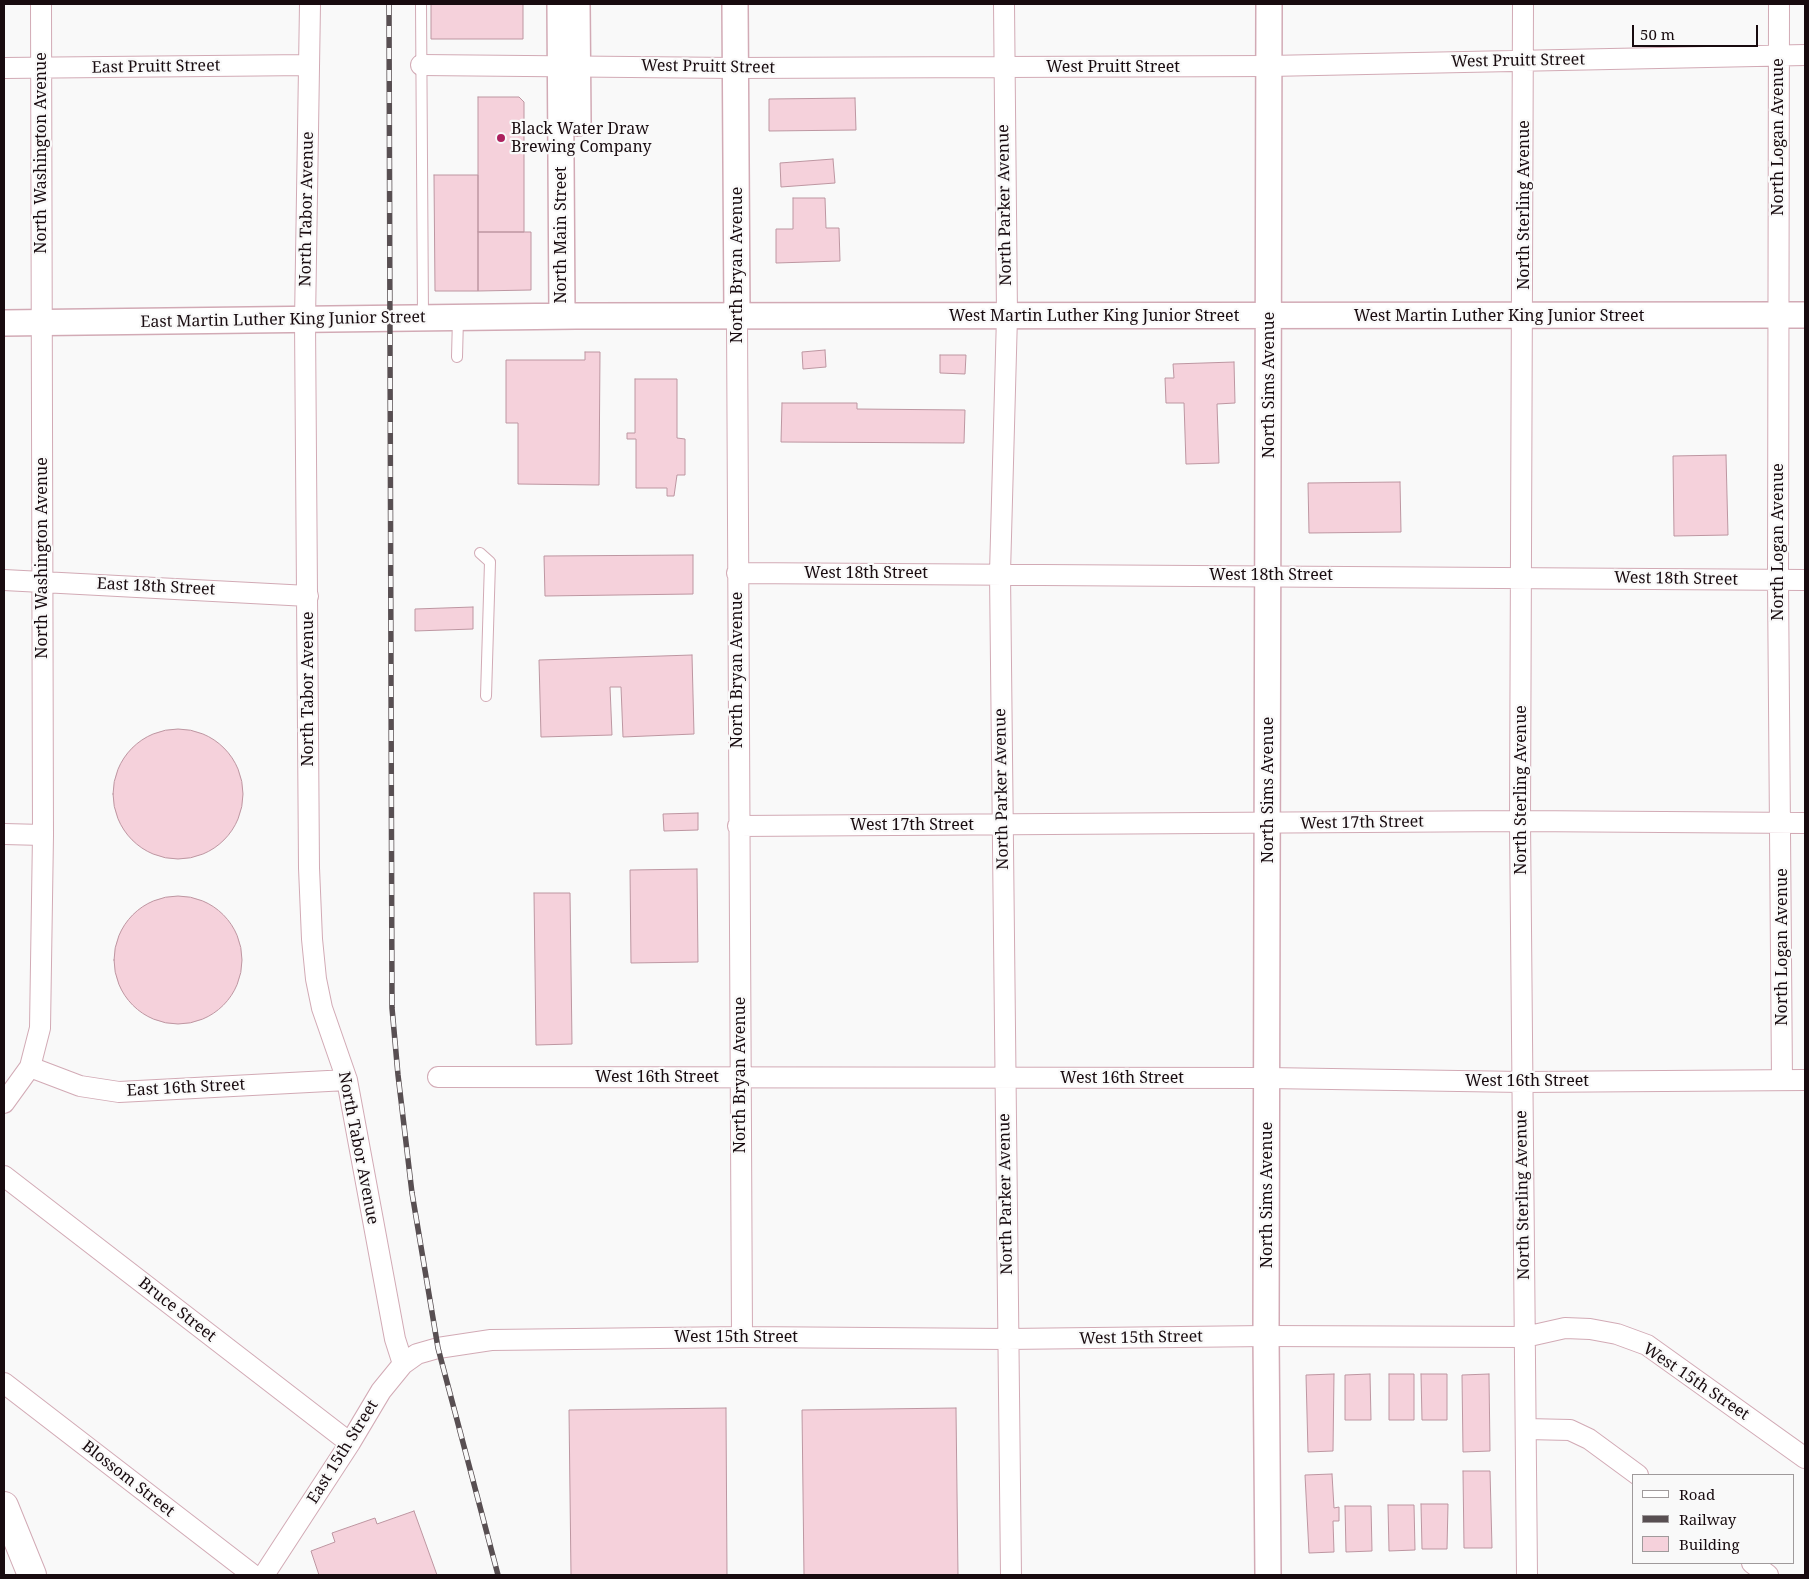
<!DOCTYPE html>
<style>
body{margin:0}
#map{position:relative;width:1809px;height:1579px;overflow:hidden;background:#f9f9f9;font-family:"Noto Serif",serif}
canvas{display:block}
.frame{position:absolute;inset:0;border:5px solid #180b0f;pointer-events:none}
.legend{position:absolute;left:1632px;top:1474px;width:162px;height:90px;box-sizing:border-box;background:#f9f9f9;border:1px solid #9f9a9b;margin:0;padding:6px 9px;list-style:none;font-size:15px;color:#180b0f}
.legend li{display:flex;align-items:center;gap:10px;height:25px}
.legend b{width:25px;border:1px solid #9f9a9b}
.scale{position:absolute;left:1632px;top:25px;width:126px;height:22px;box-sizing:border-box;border:2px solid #180b0f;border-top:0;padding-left:6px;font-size:15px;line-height:18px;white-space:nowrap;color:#180b0f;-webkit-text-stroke:4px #f9f9f9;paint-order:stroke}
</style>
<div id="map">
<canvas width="1809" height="1579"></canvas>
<div class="frame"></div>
<ul class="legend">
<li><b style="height:6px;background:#fff"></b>Road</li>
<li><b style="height:6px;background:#584f52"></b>Railway</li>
<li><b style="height:14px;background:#f5d1db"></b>Building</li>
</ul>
<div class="scale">50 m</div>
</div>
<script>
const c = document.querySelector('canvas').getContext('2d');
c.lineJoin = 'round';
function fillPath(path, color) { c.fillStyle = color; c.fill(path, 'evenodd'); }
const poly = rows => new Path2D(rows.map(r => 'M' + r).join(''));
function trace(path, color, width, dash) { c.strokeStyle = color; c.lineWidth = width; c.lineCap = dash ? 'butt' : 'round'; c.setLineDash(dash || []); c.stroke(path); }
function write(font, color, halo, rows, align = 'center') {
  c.font = font + ' "Noto Serif",serif'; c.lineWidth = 4.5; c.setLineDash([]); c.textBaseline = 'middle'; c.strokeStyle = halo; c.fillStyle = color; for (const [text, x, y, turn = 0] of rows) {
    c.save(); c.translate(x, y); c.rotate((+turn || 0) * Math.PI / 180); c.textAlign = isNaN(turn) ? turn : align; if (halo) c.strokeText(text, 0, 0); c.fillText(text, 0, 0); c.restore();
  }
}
const building = poly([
 [431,4,523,4,523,39,431,39,431,4],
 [478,97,519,97,524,102,524,232,478,232,478,97],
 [855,98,856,130,769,131,769,99,855,98],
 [833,159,835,183,781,187,780,163,833,159],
 [434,175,478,175,478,291,435,291,434,175],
 [793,198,825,198,826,228,839,228,840,261,776,263,776,229,793,229,793,198],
 [478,232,531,232,531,290,478,291,478,232],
 [825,350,826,367,803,369,802,352,825,350],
 [585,352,600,352,599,485,518,484,518,423,506,423,506,360,585,360,585,352],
 [940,355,966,355,965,374,940,373,940,355],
 [1234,362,1235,403,1217,404,1219,463,1186,464,1184,403,1166,403,1165,378,1174,378,1173,364,1234,362],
 [635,379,677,379,677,438,685,439,685,475,677,475,674,496,667,496,667,488,636,488,636,439,627,439,627,433,635,433,635,379],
 [782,403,857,403,857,409,965,410,964,443,781,442,782,403],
 [1726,455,1728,535,1674,536,1673,456,1726,455],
 [1400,482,1401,532,1309,533,1308,483,1400,482],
 [693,555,693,594,545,596,544,556,693,555],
 [473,607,473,629,415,631,415,609,473,607],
 [692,655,694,734,623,737,621,687,610,687,612,735,541,737,539,660,692,655],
 '113 794a65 65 0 1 1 130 0a65 65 0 1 1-130 0Z',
 [698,813,698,830,664,831,663,814,698,813],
 [697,869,698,962,631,963,630,870,697,869],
 [534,893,570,893,572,1044,536,1045,534,893],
 '114 960a64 64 0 1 1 128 0a64 64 0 1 1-128 0Z',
 [1334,1374,1333,1451,1308,1452,1306,1375,1334,1374],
 [1370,1374,1371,1420,1345,1420,1345,1375,1370,1374],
 [1389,1374,1414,1374,1414,1420,1389,1420,1389,1374],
 [1421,1374,1447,1374,1447,1420,1422,1420,1421,1374],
 [1489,1374,1490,1451,1463,1452,1462,1375,1489,1374],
 [726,1408,727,1575,571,1575,569,1410,726,1408],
 [956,1408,958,1575,804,1575,802,1410,956,1408],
 [1463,1471,1490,1471,1492,1548,1464,1548,1463,1471],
 [1332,1474,1334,1508,1339,1507,1339,1521,1333,1521,1334,1552,1309,1553,1305,1475,1332,1474],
 [1421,1504,1448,1504,1447,1549,1422,1549,1421,1504],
 [1388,1505,1414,1505,1415,1550,1389,1551,1388,1505],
 [1345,1506,1371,1506,1372,1551,1346,1552,1345,1506],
 [414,1511,437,1575,319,1575,311,1551,335,1542,332,1533,375,1518,377,1524,414,1511]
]);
fillPath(building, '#f5d1db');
trace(building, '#bd96a1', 1);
const service = poly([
 [421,4,423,317],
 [457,357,458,318],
 [480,553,490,562,486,696]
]);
const minor = poly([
 [310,4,305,321,309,868,312,939,316,979,322,1008,347,1080,395,1339,403,1364],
 [1004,4,1007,316,1000,573,1011,1575],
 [1523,4,1520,821,1527,1575],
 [1779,4,1778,581,1782,1080],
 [421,65,735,68,1269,66,1805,55],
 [4,68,309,65],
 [737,317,742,1337],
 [737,573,1805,580],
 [4,580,308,596],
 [738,826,1520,821,1805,823],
 [4,834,43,835],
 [30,1067,80,1086,119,1092,347,1080],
 [438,1077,1268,1078,1522,1082,1805,1080],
 [4,1103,30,1067,40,1028,43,835,41,4],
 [4,1176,350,1443],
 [4,1383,253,1575],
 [1527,1429,1570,1430,1589,1439,1638,1475],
 [1752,1563,1768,1575],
 [264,1575,350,1443,381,1391,403,1364,417,1354,438,1348,491,1340,742,1337,1007,1339,1266,1336,1525,1337,1565,1328,1590,1329,1617,1334,1647,1345,1805,1458]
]);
const tertiary = poly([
 [560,4,562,316],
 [577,4,578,123],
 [735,4,737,317],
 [4,323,576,316,1805,315],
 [1268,1575,1266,1336,1269,4]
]);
const primary = poly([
 [4,1506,32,1575]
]);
trace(service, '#d2aab5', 12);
trace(minor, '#d2aab5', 22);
trace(tertiary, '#d2aab5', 28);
trace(primary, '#d2aab5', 30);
trace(service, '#fff', 10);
trace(minor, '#fff', 20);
trace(tertiary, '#fff', 25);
trace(primary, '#fff', 28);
const rail = poly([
 [389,4,392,1008,398,1075,412,1193,438,1348,498,1575]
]);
trace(rail, '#584f52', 5.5);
trace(rail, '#f9f9f9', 4, [11]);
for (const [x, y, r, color] of [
 [501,138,5,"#ac205e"]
]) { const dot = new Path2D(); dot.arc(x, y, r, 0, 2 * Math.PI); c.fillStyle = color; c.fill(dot); trace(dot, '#f9f9f9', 2); }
write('16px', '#180b0f', '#f9f9f9', [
 ["West Pruitt Street",1518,61,-1],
 ["East Pruitt Street",156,67,-1],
 ["West Pruitt Street",708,67,1],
 ["West Pruitt Street",1113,67],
 ["North Logan Avenue",1778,137,-90],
 ["North Washington Avenue",41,153,-90],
 ["North Parker Avenue",1005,205,-91],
 ["North Sterling Avenue",1524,205,-90],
 ["North Tabor Avenue",307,209,-89],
 ["North Main Street",561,235,-90],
 ["North Bryan Avenue",737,265,-90],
 ["West Martin Luther King Junior Street",1094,316],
 ["West Martin Luther King Junior Street",1499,316],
 ["East Martin Luther King Junior Street",283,320,-1],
 ["North Sims Avenue",1269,385,-90],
 ["North Logan Avenue",1778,542,-90],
 ["North Washington Avenue",42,558,-90],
 ["West 18th Street",866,573],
 ["West 18th Street",1271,575],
 ["West 18th Street",1676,579,1],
 ["East 18th Street",156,587,3],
 ["North Bryan Avenue",737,670,-90],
 ["North Tabor Avenue",308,689,-90],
 ["North Parker Avenue",1002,789,-91],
 ["North Sims Avenue",1268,790,-90],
 ["North Sterling Avenue",1521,790,-90],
 ["West 17th Street",1362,823,-1],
 ["West 17th Street",912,825],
 ["North Logan Avenue",1782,947,-90],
 ["North Bryan Avenue",740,1075,-90],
 ["West 16th Street",657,1077],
 ["West 16th Street",1122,1078],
 ["West 16th Street",1527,1081],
 ["East 16th Street",186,1088,-3],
 ["North Tabor Avenue",358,1148,79],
 ["North Parker Avenue",1006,1194,-91],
 ["North Sims Avenue",1267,1195,-90],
 ["North Sterling Avenue",1523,1195,-91],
 ["Bruce Street",177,1310,38],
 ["West 15th Street",736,1337],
 ["West 15th Street",1141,1338,-1],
 ["West 15th Street",1696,1382,34],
 ["East 15th Street",343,1452,-58],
 ["Blossom Street",128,1479,38]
]);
write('16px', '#180b0f', '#f9f9f9', [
 ["Black Water Draw",511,129],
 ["Brewing Company",511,147]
], 'left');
</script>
